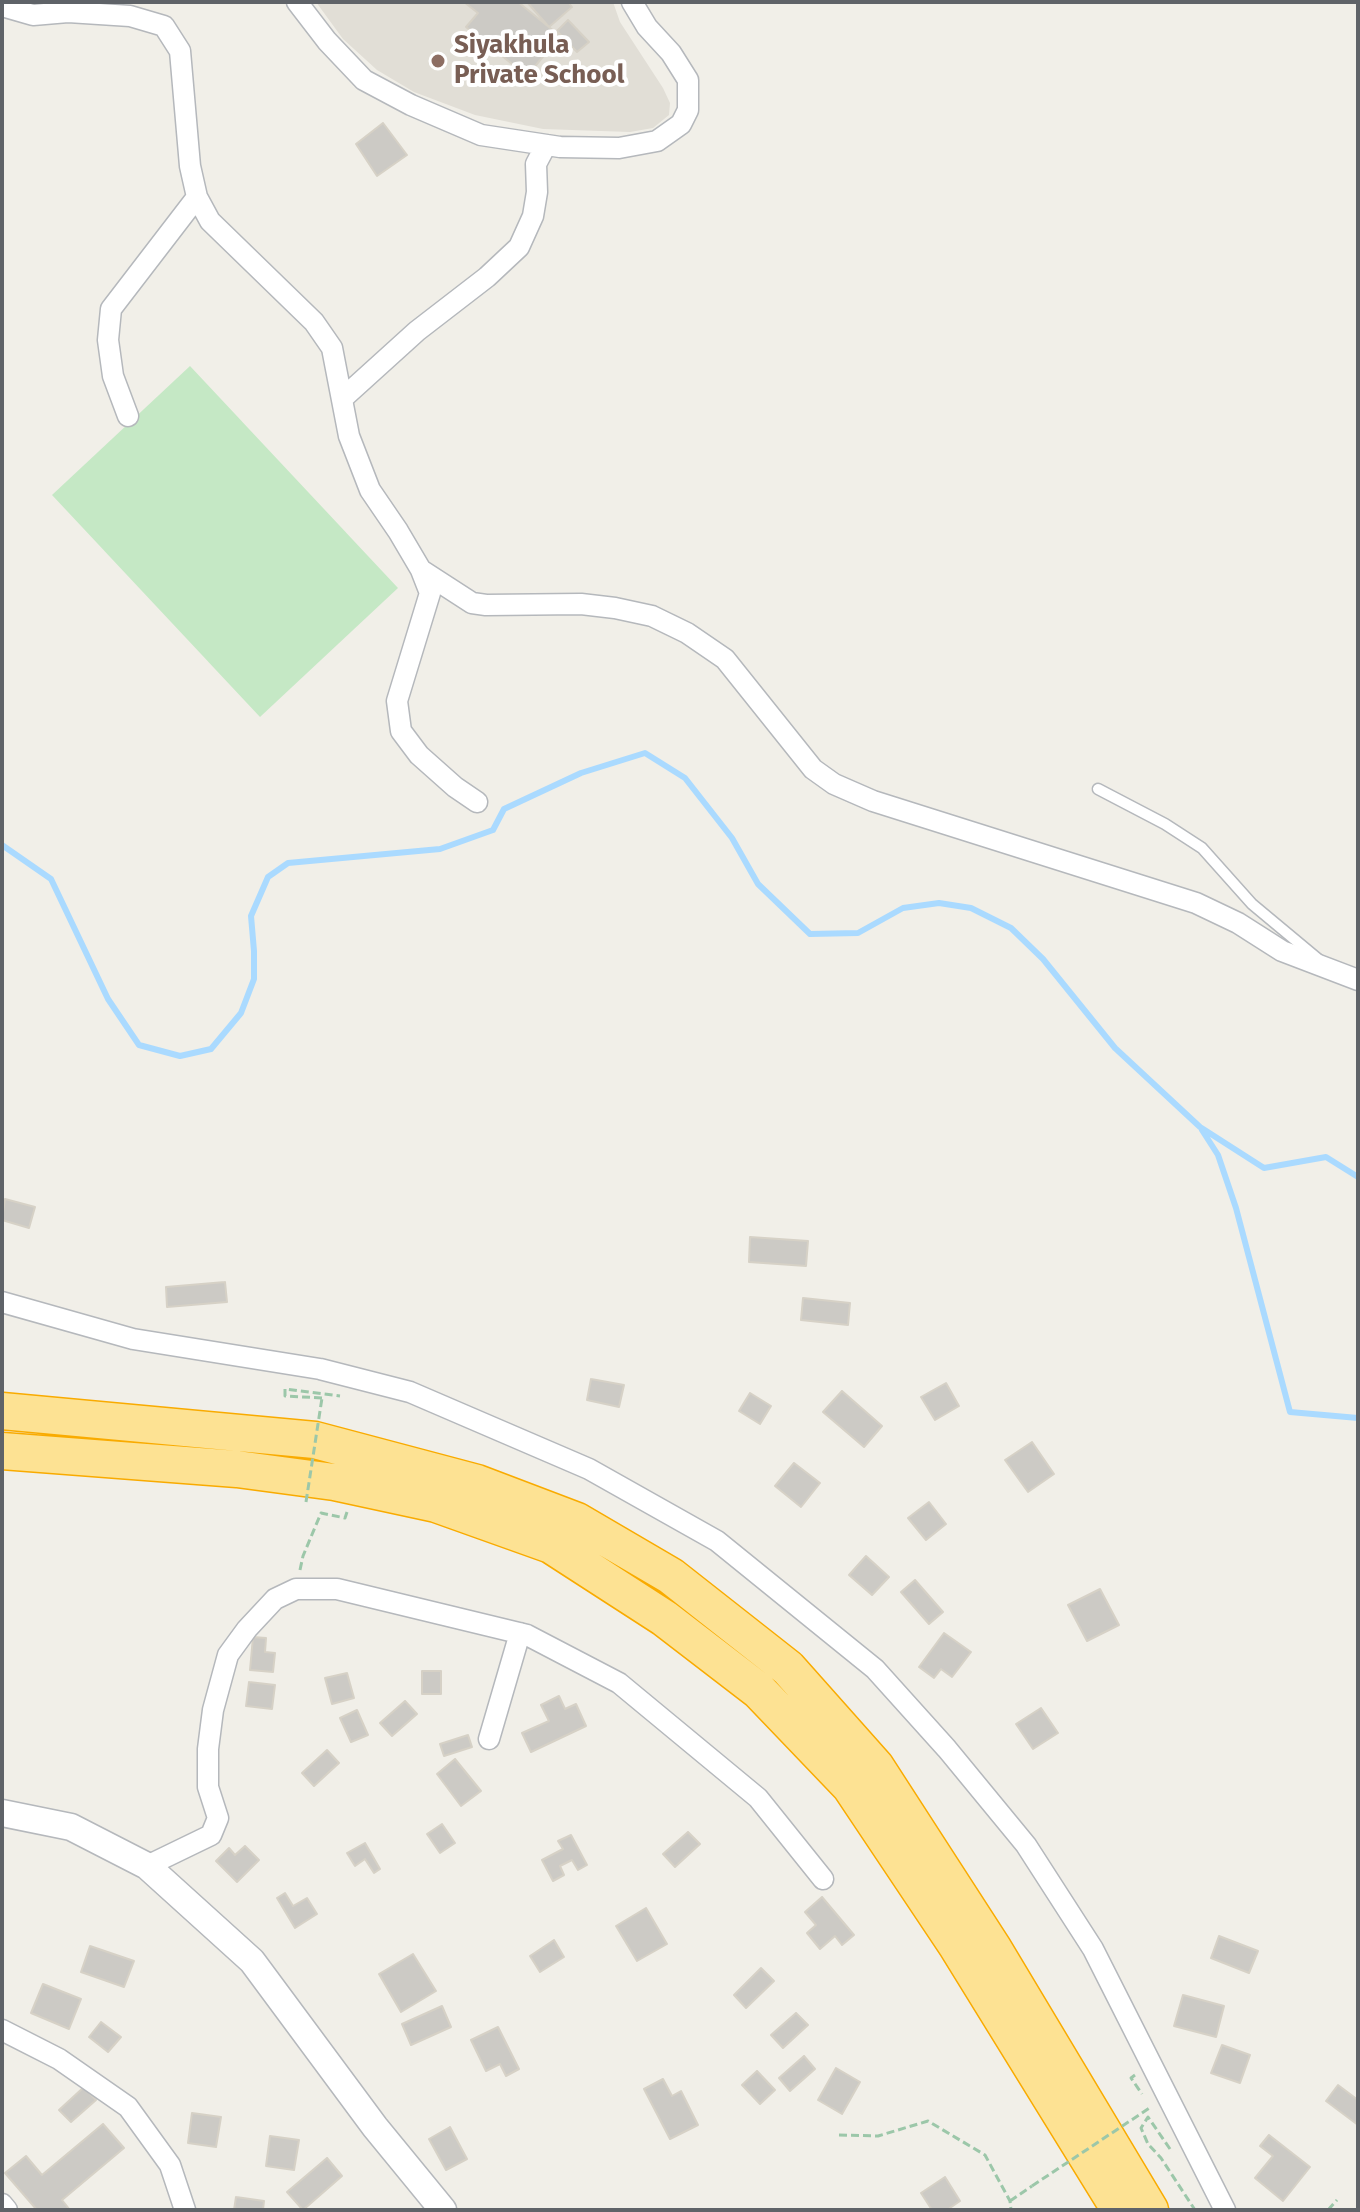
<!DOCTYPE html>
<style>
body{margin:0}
#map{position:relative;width:1360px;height:2212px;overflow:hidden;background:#f1efe8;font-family:"Fira Sans",sans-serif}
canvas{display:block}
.frame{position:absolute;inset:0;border:4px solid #5f6368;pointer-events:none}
</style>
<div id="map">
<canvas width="1360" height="2212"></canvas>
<div class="frame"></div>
</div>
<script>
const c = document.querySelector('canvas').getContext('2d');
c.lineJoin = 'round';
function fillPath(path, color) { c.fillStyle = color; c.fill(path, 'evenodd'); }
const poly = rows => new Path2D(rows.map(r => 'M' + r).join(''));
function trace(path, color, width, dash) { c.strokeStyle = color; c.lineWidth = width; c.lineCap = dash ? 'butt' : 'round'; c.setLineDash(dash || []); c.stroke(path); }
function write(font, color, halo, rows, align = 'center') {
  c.font = font + ' "Fira Sans",sans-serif'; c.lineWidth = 8; c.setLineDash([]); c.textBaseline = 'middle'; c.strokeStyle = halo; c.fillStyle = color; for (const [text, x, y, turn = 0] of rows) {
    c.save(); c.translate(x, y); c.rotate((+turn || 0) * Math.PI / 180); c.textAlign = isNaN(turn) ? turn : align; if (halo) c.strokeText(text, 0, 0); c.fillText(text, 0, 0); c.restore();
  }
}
fillPath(poly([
 [316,2,464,2,478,13,467,28,527,76,559,36,518,2,527,2,549,27,572,8,568,2,613,2,620,22,663,88,670,103,669,115,653,128,630,132,543,129,475,115,414,92,377,70,343,39],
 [568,21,588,41,578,52,557,32]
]), '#e1ded6');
fillPath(poly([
 [190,366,398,588,260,717,52,495]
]), '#c5e8c5');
trace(poly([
 [2,845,51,879,108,999,139,1045,180,1056,211,1049,241,1013,254,979,254,951,251,916,268,877,288,863,440,849,493,830,504,809,581,773,645,753,685,778,732,838,758,884,810,934,858,933,903,908,939,903,971,908,1011,928,1043,959,1115,1048,1200,1127,1264,1168,1326,1157,1358,1177],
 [1202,1130,1218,1155,1236,1208,1290,1412,1358,1418]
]), '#aadaff', 6);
const building = poly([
 [464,2,518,2,560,36,527,76,466,27,478,13,464,2],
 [527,2,568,2,572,7,549,27,527,2],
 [568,20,589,42,577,52,557,31,568,20],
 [383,123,407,155,377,176,356,144,383,123],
 [5,1199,35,1207,29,1228,2,1220,5,1199],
 [750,1237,808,1241,806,1266,749,1262,750,1237],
 [225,1282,227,1302,167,1307,166,1287,225,1282],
 [803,1298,850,1303,848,1325,801,1320,803,1298],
 [591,1379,624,1385,619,1407,587,1400,591,1379],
 [946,1383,959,1406,935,1420,921,1397,946,1383],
 [842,1391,882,1426,864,1447,823,1412,842,1391],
 [750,1393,771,1406,760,1424,739,1411,750,1393],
 [1032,1442,1054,1474,1028,1492,1005,1460,1032,1442],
 [794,1463,820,1483,801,1507,775,1486,794,1463],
 [929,1502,946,1524,926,1540,908,1518,929,1502],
 [866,1556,889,1577,872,1595,849,1575,866,1556],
 [915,1580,943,1612,929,1624,901,1592,915,1580],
 [1100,1589,1119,1625,1087,1641,1068,1605,1100,1589],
 [944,1633,971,1652,952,1677,941,1669,934,1678,919,1667,944,1633],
 [253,1637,266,1638,265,1652,275,1653,273,1672,250,1670,253,1637],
 [422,1671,441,1671,441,1694,422,1694,422,1671],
 [347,1673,354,1698,332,1704,325,1678,347,1673],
 [249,1682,275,1685,272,1709,246,1706,249,1682],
 [559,1696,565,1709,576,1704,586,1726,531,1752,522,1733,549,1721,541,1705,559,1696],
 [405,1701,417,1714,392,1736,380,1723,405,1701],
 [1041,1708,1058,1733,1033,1749,1016,1724,1041,1708],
 [357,1710,368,1735,351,1742,340,1718,357,1710],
 [468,1735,472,1747,444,1756,440,1744,468,1735],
 [327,1750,339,1763,314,1786,302,1773,327,1750],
 [455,1759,481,1791,461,1806,437,1774,455,1759],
 [442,1824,455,1843,440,1853,427,1834,442,1824],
 [688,1832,700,1844,675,1867,663,1854,688,1832],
 [571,1835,587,1865,578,1870,572,1860,560,1866,564,1875,553,1881,542,1860,563,1849,558,1841,571,1835],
 [365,1843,380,1869,374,1873,365,1859,355,1866,347,1853,365,1843],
 [245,1846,259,1860,237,1882,216,1861,229,1848,235,1855,245,1846],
 [285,1893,293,1906,307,1898,317,1914,295,1928,277,1898,285,1893],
 [822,1897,854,1935,842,1945,835,1936,820,1949,807,1933,816,1925,805,1912,822,1897],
 [646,1908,667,1944,637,1961,616,1926,646,1908],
 [1219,1936,1258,1951,1249,1973,1211,1958,1219,1936],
 [554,1940,564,1957,540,1972,530,1956,554,1940],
 [90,1946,134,1961,124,1987,81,1972,90,1946],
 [413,1954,436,1991,401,2012,379,1974,413,1954],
 [761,1968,774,1981,746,2008,734,1995,761,1968],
 [43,1984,81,1999,69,2029,31,2013,43,1984],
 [1183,1995,1224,2006,1216,2037,1174,2026,1183,1995],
 [442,2006,451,2027,411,2045,402,2024,442,2006],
 [796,2013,808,2025,783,2048,771,2035,796,2013],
 [101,2022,121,2037,108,2052,89,2037,101,2022],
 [498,2027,519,2069,506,2076,500,2064,486,2071,471,2040,498,2027],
 [1222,2045,1250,2055,1240,2083,1211,2073,1222,2045],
 [804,2056,815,2069,790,2091,779,2078,804,2056],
 [836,2068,860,2082,842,2114,818,2100,836,2068],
 [757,2071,775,2090,760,2104,742,2085,757,2071],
 [663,2079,672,2096,681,2091,698,2125,670,2139,644,2089,663,2079],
 [1338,2085,1358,2100,1358,2125,1326,2101,1338,2085],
 [84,2087,96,2100,71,2122,59,2110,84,2087],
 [192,2113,221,2117,216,2147,188,2143,192,2113],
 [103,2124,124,2148,62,2200,70,2210,37,2210,5,2173,26,2156,42,2175,103,2124],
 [450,2127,467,2159,446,2170,429,2139,450,2127],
 [1269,2135,1310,2167,1283,2201,1255,2178,1273,2156,1260,2146,1269,2135],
 [270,2136,299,2140,294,2170,266,2166,270,2136],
 [327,2158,342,2176,303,2210,287,2192,327,2158],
 [945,2177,960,2201,947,2210,932,2210,921,2193,945,2177],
 [236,2197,264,2201,263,2210,234,2210,236,2197]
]);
fillPath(building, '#cccac5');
trace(building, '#d6d1c6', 2);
const service = poly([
 [1098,789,1165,824,1202,848,1252,904,1318,959]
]);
const minor = poly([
 [297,2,327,41,364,80,411,105,481,135,560,147,619,148,657,141,681,124,688,110,688,80,671,53,647,27,632,2],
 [2,6,33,15,68,12,130,16,164,26,180,51,190,166,197,197,210,221,314,322,332,348,349,436,370,490,398,531,421,570,430,593,397,701,401,731,419,755,455,787,477,802],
 [343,398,417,331,487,277,519,247,533,216,537,192,536,164,546,145],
 [128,416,113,376,108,340,111,309,197,197],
 [421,570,472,603,486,605,581,604,615,608,652,616,687,633,725,659,813,769,834,784,873,801,1196,903,1238,923,1282,951,1358,980],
 [2,1302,133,1339,320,1369,410,1392,589,1469,717,1541,875,1669,947,1749,1026,1845,1093,1949,1225,2210],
 [489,1739,520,1633],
 [147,1866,211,1835,218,1818,208,1787,208,1749,213,1710,228,1655,247,1629,275,1599,296,1589,337,1589,527,1635,619,1683,758,1798,823,1879],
 [2,2030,59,2059,128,2107,170,2165,185,2210],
 [2,2204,7,2210]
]);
const tertiary = poly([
 [2,1813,71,1827,147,1866,252,1961,375,2127,443,2210]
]);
const motorway = poly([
 [2,1411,315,1440,477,1483,577,1521,671,1576,788,1668,876,1767,993,1948,1150,2210],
 [2,1451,237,1469,334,1482,436,1504,551,1545,664,1618,759,1691,850,1786,957,1946,1120,2210]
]);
trace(service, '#b5b8bc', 13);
trace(minor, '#b5b8bc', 23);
trace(tertiary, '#b5b8bc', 29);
trace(motorway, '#f9ab00', 39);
trace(poly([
 [322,1398,285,1396,285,1389,340,1396],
 [300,1570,303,1556,321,1513,345,1518,347,1512],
 [1135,2075,1131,2078,1142,2094],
 [839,2135,878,2136,928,2121,985,2155,1010,2201,1011,2210],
 [1170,2149,1148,2117,1141,2128,1148,2144,1161,2158,1195,2210],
 [1010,2201,1032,2186],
 [1328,2210,1337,2200]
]), '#9cc7a9', 3, [8, 4]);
trace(service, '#fff', 10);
trace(minor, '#fff', 20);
trace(tertiary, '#fff', 26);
trace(motorway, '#fde293', 36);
trace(poly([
 [306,1502,322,1398],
 [1032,2186,1151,2107]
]), '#9cc7a9', 3, [8, 4]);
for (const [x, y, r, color] of [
 [438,61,8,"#8d6e63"]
]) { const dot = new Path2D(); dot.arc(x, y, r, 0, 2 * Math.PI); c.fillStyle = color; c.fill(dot); trace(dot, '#fff', 3); }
write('bold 26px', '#785e54', '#fff', [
 ["Siyakhula",454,46],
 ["Private School",454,76]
], 'left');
</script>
